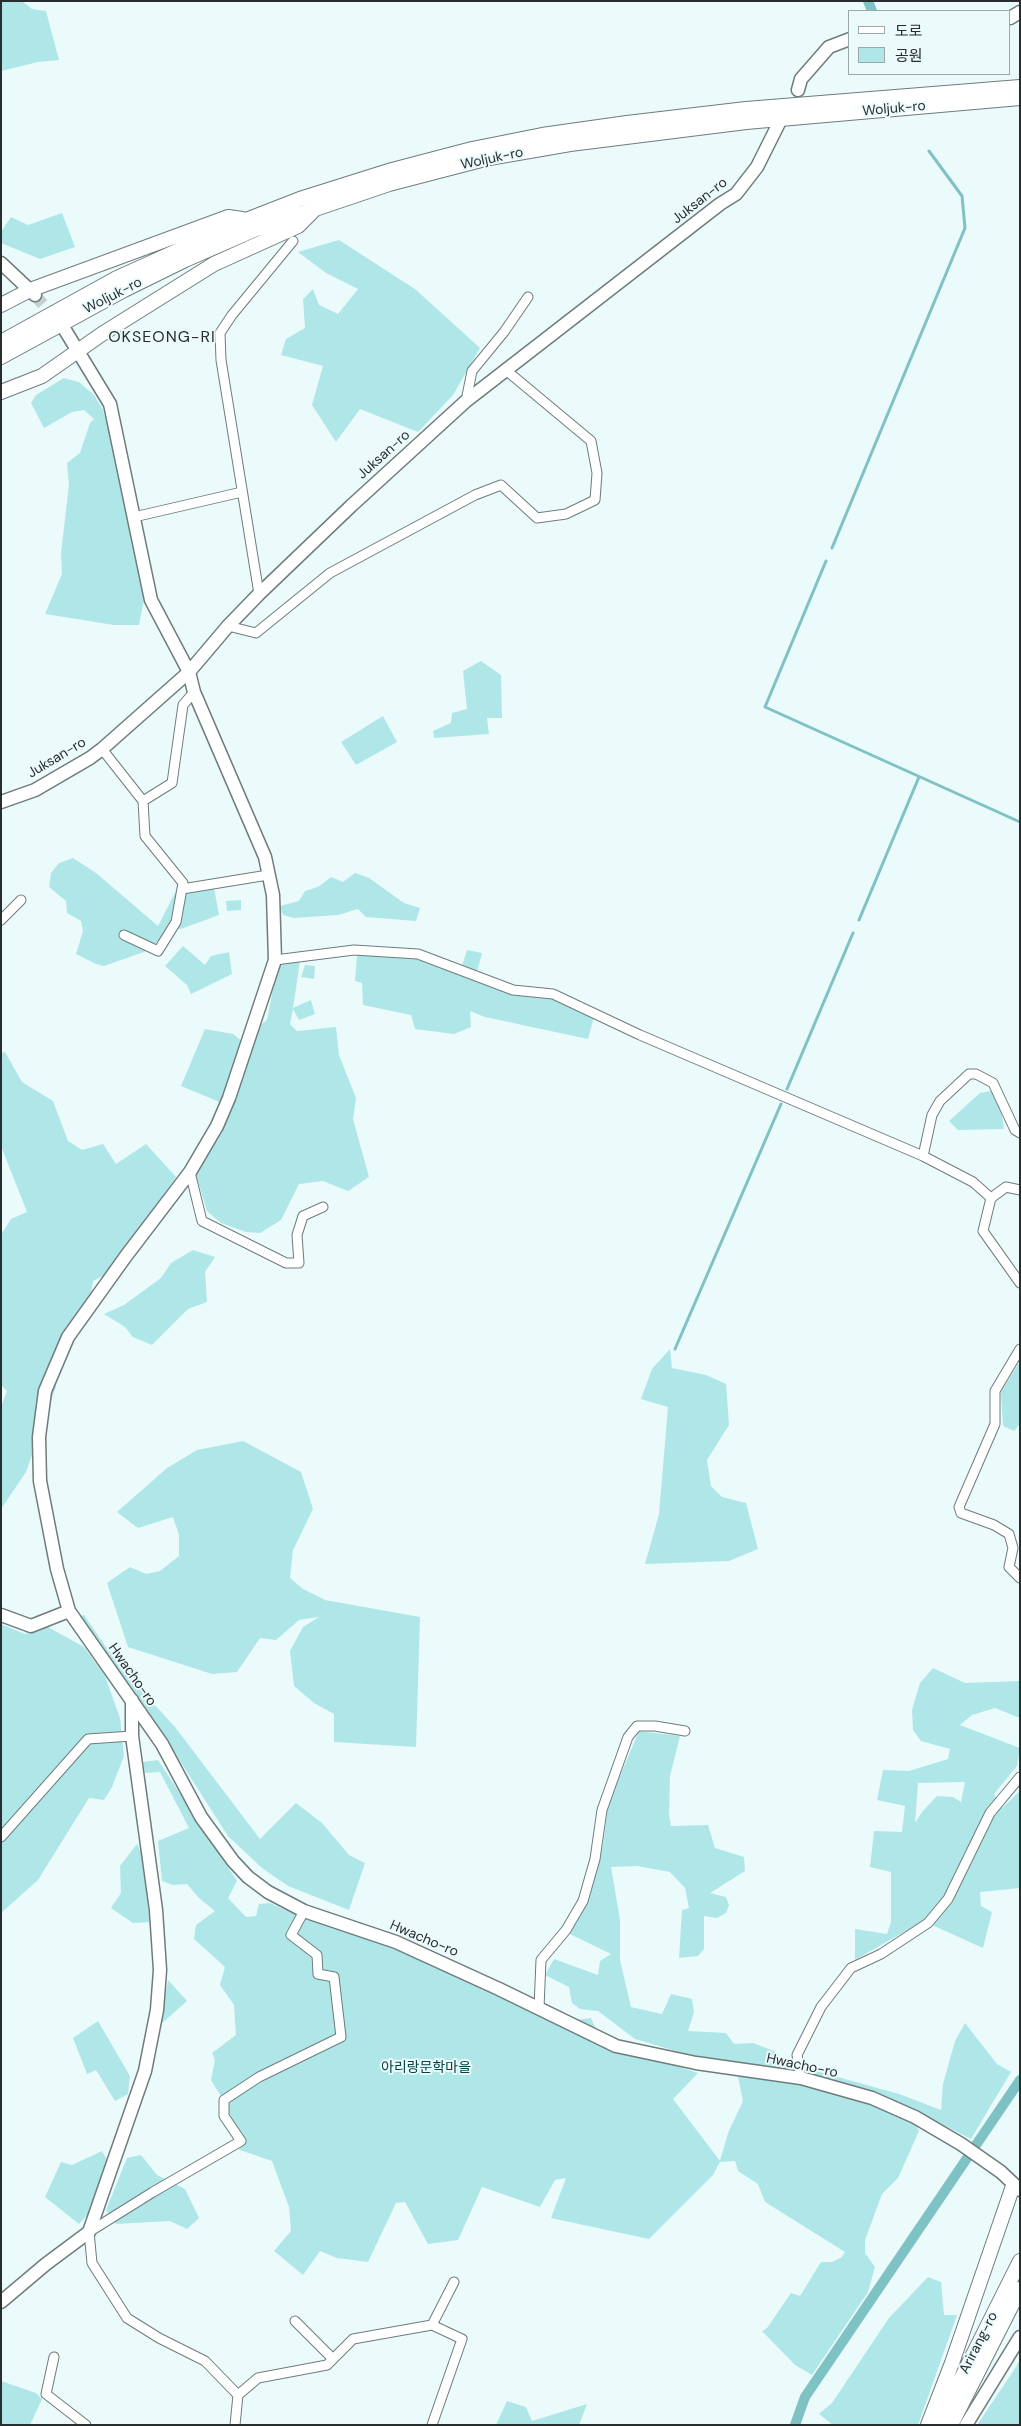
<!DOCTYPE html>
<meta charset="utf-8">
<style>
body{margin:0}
#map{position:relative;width:1021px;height:2426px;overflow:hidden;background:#ebfafb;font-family:"DM Sans","Noto Sans KR",sans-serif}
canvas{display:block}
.frame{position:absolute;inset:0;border:2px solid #282e2e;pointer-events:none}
.legend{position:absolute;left:848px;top:10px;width:162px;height:65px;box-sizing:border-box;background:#ebfafb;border:1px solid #9da8a9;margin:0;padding:6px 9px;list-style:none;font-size:15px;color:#282e2e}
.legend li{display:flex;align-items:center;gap:10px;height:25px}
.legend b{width:25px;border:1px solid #9da8a9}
</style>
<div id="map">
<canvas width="1021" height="2426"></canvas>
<div class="frame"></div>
<ul class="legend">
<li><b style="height:6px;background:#fff"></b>도로</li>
<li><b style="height:14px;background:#afe7e8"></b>공원</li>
</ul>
</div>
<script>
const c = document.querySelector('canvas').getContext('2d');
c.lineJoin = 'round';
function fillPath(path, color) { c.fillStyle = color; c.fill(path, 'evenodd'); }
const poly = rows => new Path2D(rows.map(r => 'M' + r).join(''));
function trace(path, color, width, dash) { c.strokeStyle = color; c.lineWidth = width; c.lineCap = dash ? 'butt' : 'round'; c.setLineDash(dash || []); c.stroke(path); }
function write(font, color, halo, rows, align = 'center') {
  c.font = font + ' "DM Sans","Noto Sans KR",sans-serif'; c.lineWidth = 4; c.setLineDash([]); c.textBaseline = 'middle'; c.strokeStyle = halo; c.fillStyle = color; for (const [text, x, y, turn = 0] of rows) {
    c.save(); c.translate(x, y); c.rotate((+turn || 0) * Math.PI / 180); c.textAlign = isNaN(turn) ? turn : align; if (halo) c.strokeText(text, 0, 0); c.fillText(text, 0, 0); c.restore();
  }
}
fillPath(poly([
 [1,1,22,1,32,9,46,11,59,60,38,62,1,71],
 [62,213,75,247,40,259,1,243,1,232,11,217,28,225],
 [339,240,415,289,480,348,453,395,418,432,360,409,336,442,312,405,323,366,281,355,286,339,305,328,303,299,313,289,319,305,338,314,358,289,326,273,298,252],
 [64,378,79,382,94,395,103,410,109,430,144,600,139,625,114,625,45,614,62,574,61,553,69,485,67,463,80,453,90,423,94,419,84,410,72,412,44,428,31,403,36,395],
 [481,661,501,675,502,718,487,718,489,734,434,738,433,731,451,723,452,713,467,709,463,671],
 [383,716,397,742,356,765,341,742],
 [73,858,96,873,158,926,179,885,214,888,219,915,181,929,167,927,157,942,144,952,104,966,96,964,76,954,83,931,81,921,67,913,66,901,49,887,51,873,59,863],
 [355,873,369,878,404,903,420,908,416,921,366,917,358,909,338,915,294,918,283,915,280,906,299,901,305,891,318,887,331,877,343,882],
 [241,900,241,910,227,911,226,901],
 [183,946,205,965,211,956,229,952,232,974,191,994,187,985,165,966],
 [467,950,482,953,477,972,462,966],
 [357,955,412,957,443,967,497,990,551,997,594,1017,588,1039,485,1017,470,1011,471,1027,454,1034,415,1029,411,1015,363,1005,362,983,355,981],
 [300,961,293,1008,311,1000,315,1014,299,1020,293,1009,290,1024,297,1031,336,1027,339,1055,356,1098,353,1119,369,1177,348,1191,323,1181,299,1184,281,1220,260,1233,246,1232,221,1223,207,1211,196,1175,209,1133,221,1135,260,1025,267,1020,278,963],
 [305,965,315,966,314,979,301,977],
 [205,1029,233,1034,244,1043,222,1103,181,1086],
 [5,1052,22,1082,53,1101,68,1141,82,1150,103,1144,116,1164,146,1144,176,1177,108,1273,93,1281,87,1323,62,1342,51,1360,56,1387,26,1472,1,1509,1,1407,7,1391,1,1385,1,1235,11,1219,27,1212,1,1146,1,1053],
 [991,1091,1001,1110,1004,1129,958,1130,949,1121,980,1093],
 [193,1250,215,1257,205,1272,207,1302,188,1309,152,1345,133,1337,125,1327,104,1314,124,1305,161,1278,171,1263],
 [670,1349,672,1368,706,1375,726,1384,729,1425,707,1460,711,1486,722,1497,746,1503,758,1549,729,1561,645,1564,659,1514,668,1407,641,1399,652,1369],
 [1020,1361,1020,1424,1014,1431,1003,1426,1001,1392],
 [243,1441,301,1472,313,1509,293,1550,290,1578,303,1589,325,1600,420,1617,416,1747,334,1742,334,1714,314,1703,294,1686,290,1651,303,1627,319,1617,299,1620,276,1640,260,1638,237,1672,212,1674,128,1647,107,1583,130,1567,146,1574,160,1571,179,1556,179,1535,173,1517,138,1528,117,1512,167,1468,197,1450],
 [84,1615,119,1666,175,1727,260,1839,296,1803,322,1823,349,1855,365,1863,349,1910,288,1886,262,1868,228,1836,146,1708,106,1658,79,1617],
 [1,1624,25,1634,48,1627,84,1647,105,1676,120,1718,124,1756,112,1787,104,1800,89,1798,38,1880,1,1913],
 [933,1668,965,1683,1020,1681,1020,1718,995,1708,972,1715,960,1725,1020,1748,1017,1766,994,1794,1002,1808,1020,1791,1020,1888,980,1892,981,1906,992,1912,983,1948,923,1921,855,1960,855,1929,887,1934,891,1922,891,1872,870,1867,874,1831,902,1832,905,1806,877,1800,883,1770,909,1771,948,1759,950,1749,921,1741,913,1730,912,1710,920,1683],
 [965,1782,961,1802,953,1797,937,1796,922,1812,915,1823,918,1783],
 [639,1731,680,1736,670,1776,669,1816,671,1826,708,1825,715,1848,744,1857,745,1871,710,1893,726,1897,729,1905,726,1913,717,1918,704,1916,704,1949,698,1956,679,1958,682,1910,689,1908,685,1888,670,1872,637,1866,611,1867,620,1920,620,1960,631,2007,662,2014,671,1994,692,1999,694,2012,688,2031,726,2033,734,2044,753,2043,774,2051,786,2061,809,2069,899,2094,941,2110,943,2084,955,2041,965,2023,997,2064,1011,2072,971,2139,906,2106,919,2131,898,2178,882,2194,865,2240,865,2253,875,2267,868,2292,812,2375,795,2365,762,2331,767,2328,791,2293,800,2296,821,2262,832,2262,842,2257,845,2252,765,2202,758,2184,738,2171,735,2161,720,2162,713,2175,649,2239,551,2218,566,2178,555,2180,540,2207,482,2187,458,2240,428,2244,405,2202,396,2203,368,2262,337,2258,320,2251,303,2275,274,2251,291,2231,289,2207,272,2161,240,2150,219,2103,222,2098,211,2080,215,2060,212,2053,236,2035,234,2005,220,1985,225,1967,194,1939,196,1925,215,1911,199,1898,187,1884,173,1885,162,1881,158,1841,189,1828,160,1772,145,1773,143,1762,158,1760,237,1881,228,1898,246,1917,256,1916,259,1904,270,1903,304,1919,382,1940,558,2022,591,2018,601,2041,698,2073,673,2099,720,2161,728,2133,743,2101,735,2062,686,2054,635,2039,598,2011,580,2009,572,2003,569,1987,545,1975,554,1959,598,1975,600,1961,611,1954,570,1934,590,1896,603,1845,608,1804],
 [137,1844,141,1852,150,1922,133,1923,111,1908,121,1893,120,1866],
 [168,1980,187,2001,160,2025],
 [98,2021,130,2076,128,2094,115,2101,96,2070,87,2074,73,2038],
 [102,2151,108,2161,92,2210,79,2224,45,2197,61,2162,72,2165],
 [141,2155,157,2175,185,2189,199,2218,187,2229,170,2221,116,2224,106,2210,127,2158],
 [928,2277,941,2282,944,2315,957,2315,918,2425,833,2425,819,2414,832,2403,889,2318],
 [1020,2360,1020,2425,977,2425,1010,2376],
 [1,2381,36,2393,42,2399,30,2425,1,2424],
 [507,2401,526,2407,532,2421,587,2404,579,2425,496,2425]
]), '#afe7e8');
trace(poly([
 [832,548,965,228,962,196,929,151],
 [826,561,765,707,1020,822],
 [859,920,919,777],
 [787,1089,853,933],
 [675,1349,781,1104]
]), '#7fc2c4', 3);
trace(poly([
 [868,1,872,11],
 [795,2425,805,2397,1020,2080]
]), '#7fc2c4', 10);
trace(poly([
 [35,295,57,321]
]), '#c4d1d2', 12, [12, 6]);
const street = poly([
 [466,401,472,371,504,332,528,297],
 [134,517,242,492],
 [259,594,221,360,220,333,232,315,293,241],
 [228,626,256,633,330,573,475,495,501,485,537,518,566,514,595,500,597,473,591,441,507,371],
 [102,749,143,801,172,783,183,705,194,692],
 [182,889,268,875],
 [1,920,21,900],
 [124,935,158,951,176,922,183,883,145,836,143,801],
 [275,960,354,950,418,954,513,990,553,994,640,1035,923,1156,973,1182,991,1198,983,1231,1020,1283],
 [923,1156,932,1115,940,1101,969,1074,976,1074,993,1083,1015,1130,1020,1133],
 [190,1172,202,1221,286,1263,299,1263,297,1235,303,1216,323,1207],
 [991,1198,1006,1187,1020,1190],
 [1020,1349,995,1391,995,1424,959,1507,961,1513,994,1525,1009,1534,1013,1548,1009,1567,1020,1578],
 [1,1837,88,1739,132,1736],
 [539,2008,541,1960,566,1930,583,1901,595,1859,602,1810,628,1737,637,1726,655,1726,685,1731],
 [801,2078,797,2055,821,2007,851,1968,881,1954,928,1923,948,1899,990,1813,1020,1777],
 [295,2321,333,2359],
 [54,2357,46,2394,86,2425],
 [238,2395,258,2378,327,2365,353,2339,432,2325,454,2282],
 [235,2425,238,2395,205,2361,159,2338,127,2318,92,2263,89,2232,153,2192,241,2141,224,2116,224,2100,259,2077,341,2037,334,1977,318,1974,317,1955,291,1935,304,1911],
 [432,2425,462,2339,432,2325]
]);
const secondary = poly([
 [1010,18,1020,12],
 [798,90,801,79,829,47,850,39],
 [1,263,35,295],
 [65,330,110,404,151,600,189,672,194,692,265,857,273,895,275,960,229,1098,217,1126,190,1172,126,1256,68,1337,45,1391,39,1437,40,1481,57,1569,69,1611,162,1744,201,1817,233,1861,248,1877,268,1892,304,1911,396,1942,499,1989,616,2046,696,2063,801,2078,872,2098,915,2117,961,2144,1001,2172,1020,2190],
 [1,802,35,790,90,758,102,749,189,672,228,626,259,594,351,506,466,401,720,204,736,194,757,167,779,123],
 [1,1615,31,1626,69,1611],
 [1,2302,46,2264,89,2232,145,2071,157,2010,160,1970,156,1910,132,1736,132,1700],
 [966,2425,1020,2337]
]);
const primary = poly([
 [1,305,30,290,228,217,242,219],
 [1,342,117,278,246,220,300,199,392,170,472,149,542,135,627,123,746,109,1020,87],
 [1,357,124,290,185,260,256,229,389,184,489,158,570,144,746,122,1020,98],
 [1,392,42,376,102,334,214,264,298,226,314,210],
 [928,2425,952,2363,1013,2186],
 [938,2425,1020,2261],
 [951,2425,1020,2289]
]);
trace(street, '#6e7c7c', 11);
trace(secondary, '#6e7c7c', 15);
trace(primary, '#6e7c7c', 16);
trace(street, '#fff', 9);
trace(secondary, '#fff', 12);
trace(primary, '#fff', 14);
write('14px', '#282e2e', '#ebfafb', [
 ["Woljuk-ro",894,109,-5],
 ["Woljuk-ro",492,159,-12],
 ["Juksan-ro",700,201,-38],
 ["Woljuk-ro",113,296,-27],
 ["Juksan-ro",384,455,-42],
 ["Juksan-ro",57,758,-31],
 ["Hwacho-ro",132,1675,55],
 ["Hwacho-ro",424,1939,23],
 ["Hwacho-ro",802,2066,12],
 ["Arirang-ro",979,2343,-63]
]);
write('14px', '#034547', '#ebfafb', [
 ["아리랑문학마을",426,2068]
]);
c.letterSpacing = '1px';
write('16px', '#282e2e', '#ebfafb', [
 ["OKSEONG-RI",162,338]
]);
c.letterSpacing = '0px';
</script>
